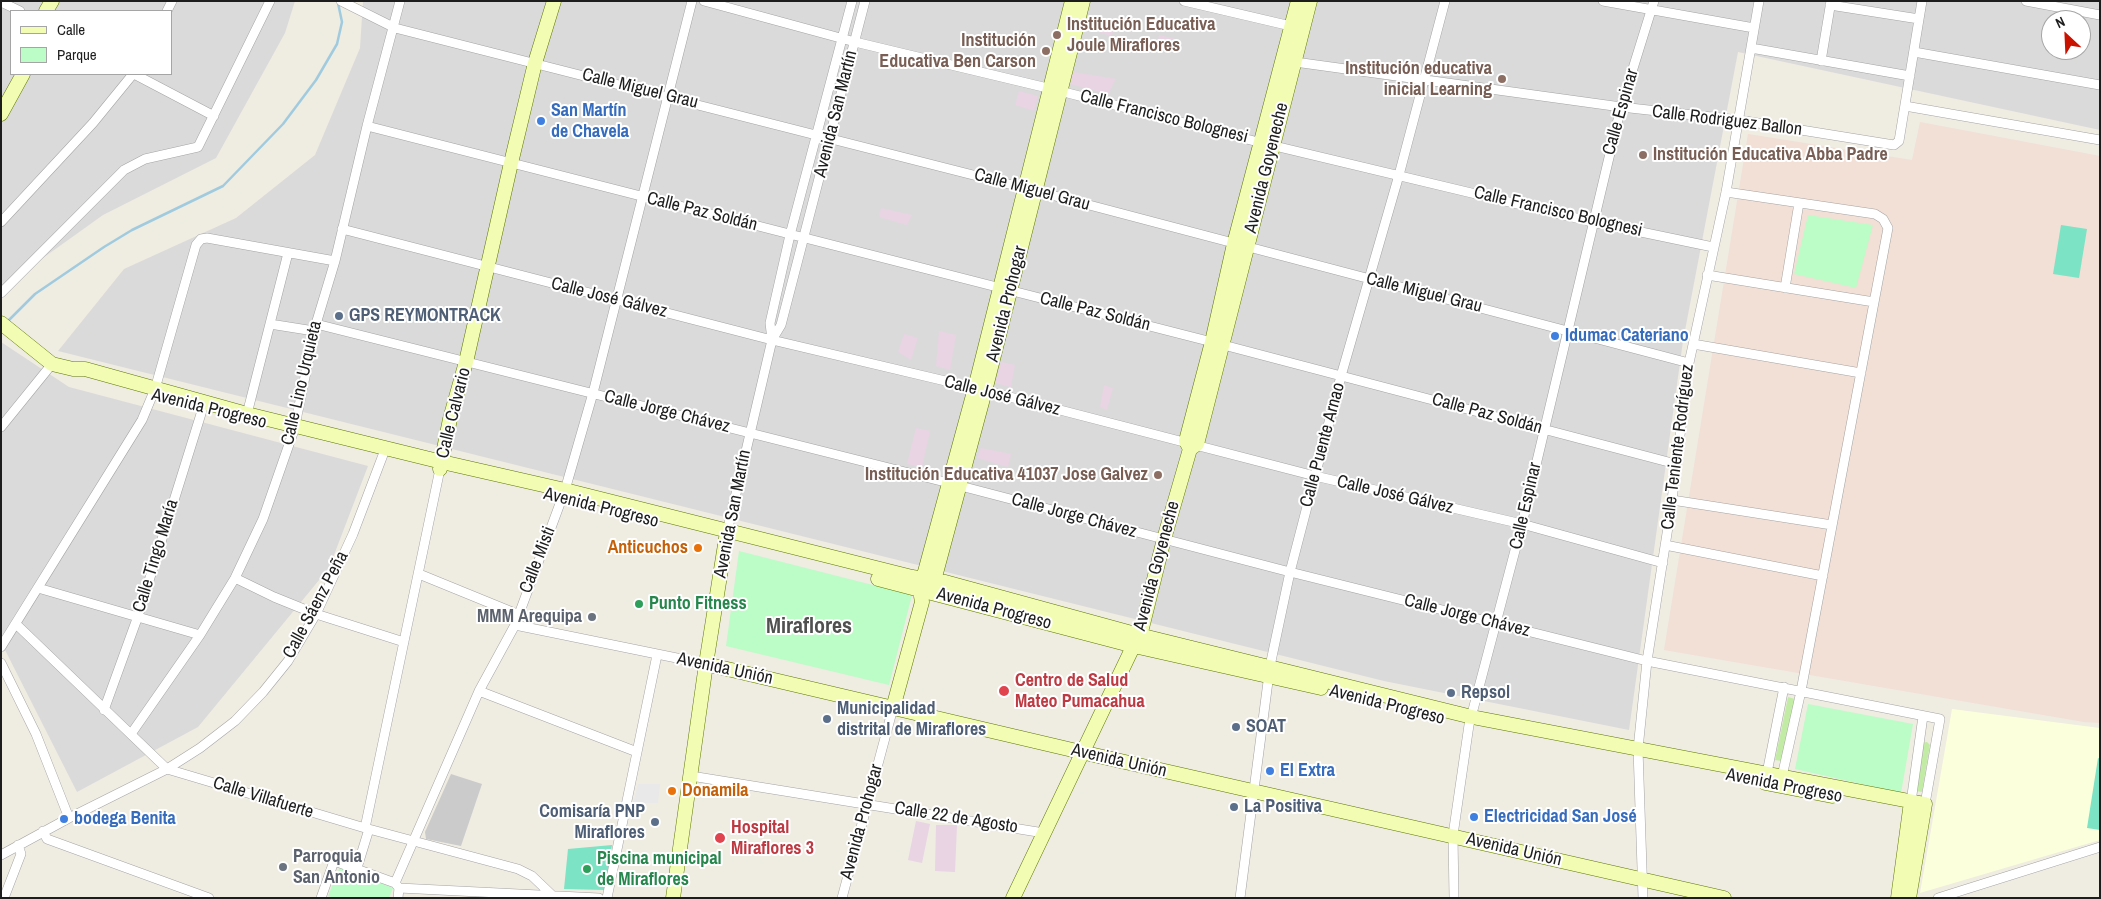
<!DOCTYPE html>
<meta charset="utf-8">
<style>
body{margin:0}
#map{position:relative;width:2101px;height:899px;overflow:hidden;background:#efece2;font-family:"Archivo Narrow",sans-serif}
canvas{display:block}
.frame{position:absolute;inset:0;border:2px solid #1d1d1d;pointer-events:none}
.legend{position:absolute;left:10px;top:10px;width:162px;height:65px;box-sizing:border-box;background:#fff;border:1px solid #a5a5a5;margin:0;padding:6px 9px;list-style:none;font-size:15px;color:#1d1d1d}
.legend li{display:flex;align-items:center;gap:10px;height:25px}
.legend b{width:25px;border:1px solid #a5a5a5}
.north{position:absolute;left:2041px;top:10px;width:50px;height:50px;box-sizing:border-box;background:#fff;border:1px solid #a5a5a5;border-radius:50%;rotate:335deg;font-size:14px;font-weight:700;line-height:20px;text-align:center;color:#1d1d1d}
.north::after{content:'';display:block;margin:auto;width:18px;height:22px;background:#ca1200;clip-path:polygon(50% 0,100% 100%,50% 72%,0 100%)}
</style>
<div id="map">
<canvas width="2101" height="899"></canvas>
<div class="frame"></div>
<ul class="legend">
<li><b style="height:6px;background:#f2fdb3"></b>Calle</li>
<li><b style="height:14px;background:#bcfcc7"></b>Parque</li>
</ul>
<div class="north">N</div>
</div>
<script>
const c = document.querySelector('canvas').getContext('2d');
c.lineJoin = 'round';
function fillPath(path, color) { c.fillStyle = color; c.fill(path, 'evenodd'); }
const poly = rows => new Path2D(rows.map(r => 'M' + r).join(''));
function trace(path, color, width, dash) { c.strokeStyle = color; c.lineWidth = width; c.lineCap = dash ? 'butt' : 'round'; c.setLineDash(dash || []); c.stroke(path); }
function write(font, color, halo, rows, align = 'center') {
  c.font = font + ' "Archivo Narrow",sans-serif'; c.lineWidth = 4; c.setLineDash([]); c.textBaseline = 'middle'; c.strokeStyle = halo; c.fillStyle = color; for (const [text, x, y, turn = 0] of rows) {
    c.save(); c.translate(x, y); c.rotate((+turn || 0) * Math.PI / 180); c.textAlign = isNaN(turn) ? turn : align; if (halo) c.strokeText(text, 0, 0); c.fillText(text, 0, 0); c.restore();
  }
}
fillPath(poly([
 [1,1,295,1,285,33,216,158,103,215,1,288],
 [11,11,171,11,171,74,11,74],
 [363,1,2100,1,2100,130,1738,52,1683,341,1629,730,1384,681,58,351,124,269,236,218,315,155,360,48],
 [2051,20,2081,20,2081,50,2051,50],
 [1,342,69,387,368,466,329,568,198,727,77,792,1,642]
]), '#dbdada');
fillPath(poly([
 [1088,16,1118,24,1111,36,1086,28],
 [1159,35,1175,39,1171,52,1157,49],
 [1073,72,1116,79,1108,94,1070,84],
 [1019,91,1038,96,1034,111,1015,105],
 [881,208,912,215,907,225,879,217],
 [939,331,956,335,950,370,936,366],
 [904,334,918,338,911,360,898,352],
 [1001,362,1015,365,1011,387,995,383],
 [1104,385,1113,388,1107,410,1100,407],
 [916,428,930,431,922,467,907,464],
 [981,448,1011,454,1008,467,977,458],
 [916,821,930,824,922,863,908,860],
 [936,825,957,825,955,872,935,871]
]), '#e8d4e3');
fillPath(poly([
 [1952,709,2100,728,2100,840,1920,893]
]), '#fcffdb');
fillPath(poly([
 [451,774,482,784,461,846,426,839,425,832]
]), '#cbcbcb');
fillPath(poly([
 [1920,122,2100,156,2100,723,2084,722,1664,650,1748,134,1912,160]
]), '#f2dfd5');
fillPath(poly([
 [1788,697,1795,699,1782,761,1775,760],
 [1927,742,1930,745,1922,792,1916,791,1922,743]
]), '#c2eca5');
fillPath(poly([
 [1808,215,1873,225,1856,288,1794,274],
 [739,551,912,595,889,685,726,646],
 [1808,704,1913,724,1901,793,1795,769],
 [340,867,393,888,389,898,334,898,328,896]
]), '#bcfcc7');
fillPath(poly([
 [2061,225,2087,229,2079,278,2053,274],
 [2098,758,2100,759,2100,830,2087,828],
 [612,845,605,890,564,889,568,849]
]), '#7ce3c4');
fillPath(poly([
 [638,784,660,784,658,803,633,803]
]), '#e9e9e9');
trace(poly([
 [7,322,35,294,104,247,132,230,223,186,283,124,316,80,337,44,342,22,338,3]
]), '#a0cbdf', 2.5);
const street = poly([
 [341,1,395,28,1036,191,1689,363],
 [704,1,855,42,1060,91,1262,143,1593,222,1713,247],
 [1184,1,1295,27],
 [1603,1,1754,28],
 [2026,1,2100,15],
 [1,2,20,11],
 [1830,5,1919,19],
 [167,11,172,1],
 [1751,48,1910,76],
 [1914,52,2100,85],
 [1821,61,1831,1],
 [1295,62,1621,107,1739,120,1894,145,1899,141,1922,1],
 [134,74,214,116],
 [1905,106,2100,140],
 [367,126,1212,342,1676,464],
 [1726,192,1875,214,1883,219,1888,228,1801,691,1781,781],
 [1,222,93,123,133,74],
 [342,229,772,340,975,388,1315,476,1522,524,1663,563],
 [1707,275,1874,302],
 [1785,288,1799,203],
 [1,293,124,170,145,159,198,147,270,1],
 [270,324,314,331],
 [316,324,949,483,1290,572,1647,661,1940,719,1925,804],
 [772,340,770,323,790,235,852,1],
 [1693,344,1861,373],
 [247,414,288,253],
 [1,427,52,364],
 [1672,500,1832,525],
 [727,532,772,340,781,325,865,1],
 [1665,545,1823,576],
 [419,574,517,614],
 [235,578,274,597,316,614,404,642],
 [38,588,200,635],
 [16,624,167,769,365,828,518,869,532,876,553,896],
 [515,625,706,664],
 [1,647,142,420,155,389,196,245,201,239,207,238,335,261],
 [1,663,36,734,69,818],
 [479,691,637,752],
 [104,710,138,616,205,401],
 [131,734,200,635,235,578,263,519,294,430,316,324,335,261,367,126,400,1],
 [691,776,1044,833],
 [1766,778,1784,687],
 [1911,802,1923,716],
 [365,828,440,469],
 [43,831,47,839,209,898],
 [1,855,69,818,167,769,200,748,235,721,263,692,288,661,316,614,353,534,386,447],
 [357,868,369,829],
 [395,883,479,691,515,625,565,490,593,393,692,1],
 [399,888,599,898],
 [4,898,21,854,18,845],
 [321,898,333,864,337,862,395,883,399,888,398,898],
 [607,898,657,655],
 [842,898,893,708],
 [1240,898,1270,666,1290,572,1341,376,1399,175,1445,1],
 [1454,898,1453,835,1469,725,1522,524,1621,107,1654,1],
 [1643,898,1638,749,1647,661,1671,508,1689,363,1726,192,1759,1],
 [1938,898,2100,847]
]);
const secondary = poly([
 [46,11,52,1],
 [1,114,23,74],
 [1,323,52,364,73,369,85,369,247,414,442,462,565,490,912,577,945,582,1139,635,1472,717,1925,804,1909,898],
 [1190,449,1186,441,1212,342,1234,244,1298,1],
 [440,469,450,419,466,362,511,163,535,63,554,1],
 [878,579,1134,646,1321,688],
 [932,588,985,391,1083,1],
 [706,664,1081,752,1724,898],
 [893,708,922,602,920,590,975,388,1072,1],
 [1765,783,1832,796],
 [673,898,706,664,727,532],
 [1013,898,1142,628,1164,539,1190,449,1197,444,1310,1],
 [1898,898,1911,802]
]);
trace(street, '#a4a4a4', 10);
trace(secondary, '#617800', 15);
trace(street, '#fff', 9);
trace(secondary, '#f2fdb3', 14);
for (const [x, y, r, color] of [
 [1057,35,5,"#8d6e63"],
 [1046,51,5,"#8d6e63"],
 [1502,79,5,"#8d6e63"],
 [541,121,5,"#3f7fe0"],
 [1643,155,5,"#8d6e63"],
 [339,316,5,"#5c6f8a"],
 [1555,336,5,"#3f7fe0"],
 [1158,475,5,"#8d6e63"],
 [698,548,5,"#e8710a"],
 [639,604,5,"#2e9e5b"],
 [592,617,5,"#6b7280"],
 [1004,691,6,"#e0444e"],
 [1451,693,5,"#5c6f8a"],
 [827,719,5,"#5c6f8a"],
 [1236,727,5,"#5c6f8a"],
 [1270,771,5,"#3f7fe0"],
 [672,791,5,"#e8710a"],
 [1234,807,5,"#5c6f8a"],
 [1474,817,5,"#3f7fe0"],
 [64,819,5,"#3f7fe0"],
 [655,822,5,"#5c6f8a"],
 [720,838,6,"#e0444e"],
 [283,867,5,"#6b7280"],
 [587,869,5,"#2e9e5b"]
]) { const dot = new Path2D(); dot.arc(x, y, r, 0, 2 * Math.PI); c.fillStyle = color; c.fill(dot); trace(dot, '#fff', 2); }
write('bold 18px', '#785e54', '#fff', [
 ["Institución Educativa",1067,25,"left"],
 ["Joule Miraflores",1067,46,"left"],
 ["Institución",1036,41],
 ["Educativa Ben Carson",1036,62],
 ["Institución educativa",1492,69],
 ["inicial Learning",1492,90],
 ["Institución Educativa Abba Padre",1653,155,"left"],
 ["Institución Educativa 41037 Jose Galvez",1148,475]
], 'right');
write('18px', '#1d1d1d', '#fff', [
 ["Calle Miguel Grau",640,89,14],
 ["Calle Espinar",1621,112,-74],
 ["Avenida San Martín",836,114,-76],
 ["Calle Francisco Bolognesi",1164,117,14],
 ["Calle Rodriguez Ballon",1727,121,7],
 ["Avenida Goyeneche",1267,168,-76],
 ["Calle Miguel Grau",1032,190,15],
 ["Calle Paz Soldán",702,212,14],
 ["Calle Francisco Bolognesi",1558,212,13],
 ["Calle Miguel Grau",1424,293,14],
 ["Calle José Gálvez",609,298,14],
 ["Avenida Prohogar",1007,304,-76],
 ["Calle Paz Soldán",1095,312,14],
 ["Calle Lino Urquieta",302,383,-77],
 ["Calle José Gálvez",1002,396,14],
 ["Avenida Progreso",209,409,14],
 ["Calle Jorge Chávez",667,412,14],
 ["Calle Calvario",454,413,-76],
 ["Calle Paz Soldán",1487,414,15],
 ["Calle Puente Arnao",1323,445,-75],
 ["Calle Teniente Rodríguez",1678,447,-83],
 ["Calle José Gálvez",1395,495,13],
 ["Calle Espinar",1526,506,-77],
 ["Avenida Progreso",601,508,14],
 ["Avenida San Martín",733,514,-79],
 ["Calle Jorge Chávez",1074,516,15],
 ["Calle Tingo María",156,556,-73],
 ["Calle Misti",538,560,-69],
 ["Avenida Goyeneche",1157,566,-75],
 ["Calle Sáenz Peña",316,605,-62],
 ["Avenida Progreso",994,609,15],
 ["Calle Jorge Chávez",1467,616,14],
 ["Avenida Unión",725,669,12],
 ["Avenida Progreso",1387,705,14],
 ["Avenida Unión",1119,761,13],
 ["Avenida Progreso",1784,786,11],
 ["Calle Villafuerte",263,798,17],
 ["Calle 22 de Agosto",956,818,9],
 ["Avenida Prohogar",862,822,-75],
 ["Avenida Unión",1514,850,13]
]);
write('bold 18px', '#366cbe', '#fff', [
 ["San Martín",551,111],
 ["de Chavela",551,132],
 ["Idumac Cateriano",1565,336],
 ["El Extra",1280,771],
 ["Electricidad San José",1484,817],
 ["bodega Benita",74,819]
], 'left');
write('bold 18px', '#4e5e75', '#fff', [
 ["GPS REYMONTRACK",349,316],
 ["Repsol",1461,693],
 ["Municipalidad",837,709],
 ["distrital de Miraflores",837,730],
 ["SOAT",1246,727],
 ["La Positiva",1244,807],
 ["Comisaría PNP",645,812,"right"],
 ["Miraflores",645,833,"right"]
], 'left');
write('bold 18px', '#c56008', '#fff', [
 ["Anticuchos",688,548],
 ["Donamila",682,791,"left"]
], 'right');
write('bold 18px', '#27864d', '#fff', [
 ["Punto Fitness",649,604],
 ["Piscina municipal",597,859],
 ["de Miraflores",597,880]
], 'left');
write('bold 18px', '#5b616d', '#fff', [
 ["MMM Arequipa",582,617],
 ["Parroquia",293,857,"left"],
 ["San Antonio",293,878,"left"]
], 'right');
write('bold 18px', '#be3a42', '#fff', [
 ["Centro de Salud",1015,681],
 ["Mateo Pumacahua",1015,702],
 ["Hospital",731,828],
 ["Miraflores 3",731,849]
], 'left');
write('bold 22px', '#505050', '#fff', [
 ["Miraflores",809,627]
]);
</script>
